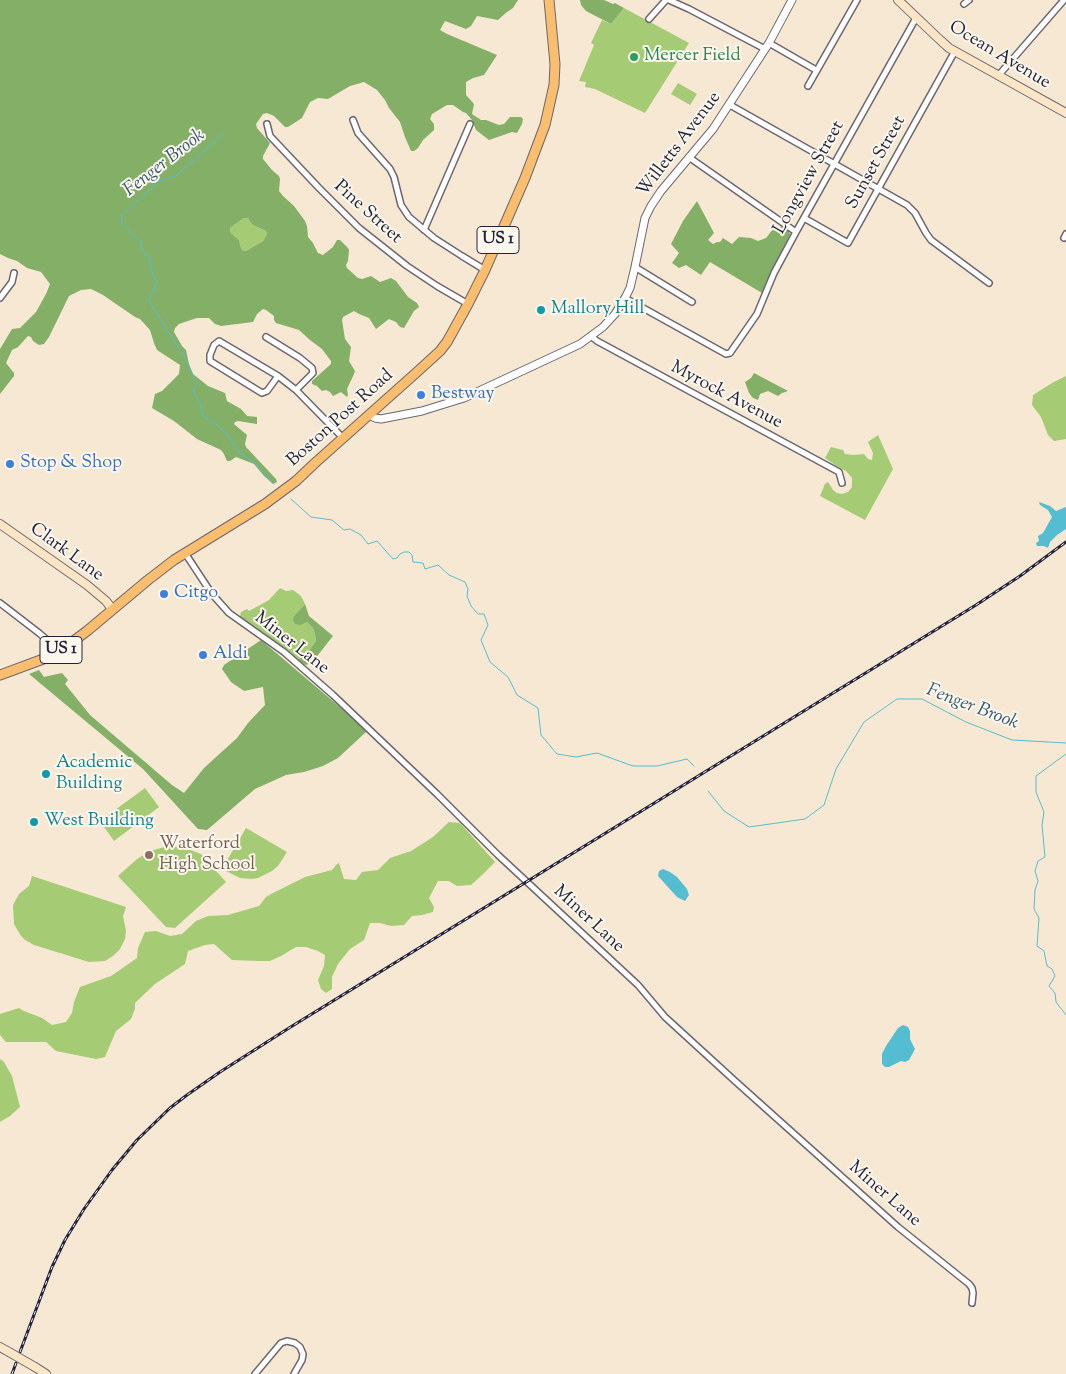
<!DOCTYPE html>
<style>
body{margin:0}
canvas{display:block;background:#f6e8d2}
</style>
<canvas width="1066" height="1374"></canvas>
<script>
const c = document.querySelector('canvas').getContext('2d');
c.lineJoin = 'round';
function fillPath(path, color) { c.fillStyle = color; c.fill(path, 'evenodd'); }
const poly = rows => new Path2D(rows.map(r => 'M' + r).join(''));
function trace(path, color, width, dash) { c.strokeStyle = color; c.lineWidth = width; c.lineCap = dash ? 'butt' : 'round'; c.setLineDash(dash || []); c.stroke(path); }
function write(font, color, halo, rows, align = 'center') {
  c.font = font + ' "Sorts Mill Goudy",serif'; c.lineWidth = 4; c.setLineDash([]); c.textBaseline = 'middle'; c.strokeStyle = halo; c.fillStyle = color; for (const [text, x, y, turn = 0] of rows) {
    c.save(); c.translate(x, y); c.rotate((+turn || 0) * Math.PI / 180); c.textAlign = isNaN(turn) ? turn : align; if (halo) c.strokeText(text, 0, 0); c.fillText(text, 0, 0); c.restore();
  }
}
fillPath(poly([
 [624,8,689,43,645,113,595,89,585,87,586,82,579,81,594,45,591,43,602,20,611,24],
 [678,83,697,94,690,105,671,94],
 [244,218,248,218,250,222,253,225,266,231,267,234,263,241,246,251,243,251,241,248,239,240,231,233,230,230,230,228],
 [1066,376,1066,439,1054,441,1048,435,1041,417,1032,405,1033,395,1052,383],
 [878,435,893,469,865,520,820,496,825,484,828,482,833,490,837,493,842,494,848,492,852,487,852,478,846,471,838,467,825,458,831,447,843,450,845,454,853,455,864,454,868,459,872,460,873,453,868,442],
 [280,588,286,591,293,590,301,596,305,604,294,616,307,622,313,628,315,635,316,641,310,649,298,660,240,617,241,612,247,609,249,611,269,600],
 [145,788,159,807,114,841,100,821],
 [449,822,460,823,495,862,482,875,471,885,457,886,449,881,438,881,429,898,434,907,433,912,422,915,412,916,404,925,391,926,380,923,370,923,364,940,350,949,338,964,332,977,332,989,326,993,321,989,318,980,324,966,325,955,318,951,306,947,296,947,281,956,270,961,257,961,232,960,214,944,205,945,188,951,185,964,155,984,135,1003,135,1009,131,1019,116,1031,105,1057,96,1059,56,1051,46,1042,6,1042,0,1035,0,1014,19,1008,24,1011,42,1018,52,1025,66,1022,72,1013,74,1002,80,987,111,976,137,958,138,948,145,932,156,931,170,936,182,934,196,921,208,916,228,915,259,906,266,897,273,893,305,877,332,870,336,865,339,863,344,879,356,880,362,872,378,870,390,858,411,851,433,837],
 [246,828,287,852,278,866,272,871,258,878,252,879,240,878,222,869],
 [168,846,185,848,201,854,226,882,175,928,166,927,118,876,137,859,150,851],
 [32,876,126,907,123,916,126,931,125,939,120,949,113,956,105,961,89,962,34,945,25,940,21,936,14,924,13,905,19,894,29,886],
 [0,1059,4,1062,12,1076,20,1107,10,1116,0,1122]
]), '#a6cb75');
fillPath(poly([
 [0,0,518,0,513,8,507,12,498,20,477,16,471,26,466,29,445,21,440,30,447,34,497,55,484,75,473,78,466,82,466,95,474,104,472,114,481,120,486,120,499,125,504,124,510,117,521,117,523,119,522,124,517,133,512,132,489,140,476,130,472,120,466,113,463,112,453,105,447,105,432,114,430,119,434,124,434,130,423,140,418,148,414,151,411,151,405,137,400,122,389,108,385,100,377,90,364,82,350,86,328,99,318,98,310,102,302,118,288,127,285,127,274,116,267,113,263,114,256,124,257,128,270,143,263,156,263,159,272,170,279,176,280,179,279,191,283,196,294,206,305,221,307,226,308,237,313,243,318,253,323,255,333,247,337,240,340,240,348,248,349,250,348,261,346,265,347,268,358,278,362,279,371,276,380,282,391,278,396,281,408,297,417,303,419,307,414,311,404,328,400,327,396,322,389,319,376,329,369,318,359,314,354,311,343,317,342,320,345,339,351,347,349,361,355,371,354,374,347,389,348,395,347,397,341,392,333,396,330,392,326,390,322,391,317,386,312,384,312,381,331,364,331,361,322,349,310,340,299,330,276,323,274,320,274,316,266,310,263,309,257,314,253,322,221,326,215,324,209,318,197,318,179,324,175,328,174,332,182,346,186,350,189,364,193,374,208,386,225,393,227,401,241,409,247,416,257,417,257,424,238,421,235,422,234,424,247,435,245,444,246,447,276,479,277,482,273,484,264,476,254,464,236,457,230,461,227,461,224,454,221,450,197,439,174,421,152,408,155,394,162,391,179,374,180,365,157,350,154,343,150,330,140,319,135,317,103,295,91,289,81,290,69,296,49,337,44,344,39,345,33,341,31,337,28,336,18,347,12,350,6,363,14,373,14,376,0,394,0,349,12,329,20,328,36,312,46,294,50,284,41,272,27,268,17,261,8,258,0,254],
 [244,218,248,218,250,222,253,225,266,231,267,234,263,241,246,251,243,251,241,248,239,240,231,233,230,230,230,228],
 [580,0,604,0,613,4,615,3,624,8,611,24,586,11,581,5],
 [697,201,714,233,708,240,713,244,717,242,720,242,723,238,732,244,739,237,751,238,758,241,766,238,773,229,782,227,789,231,790,235,775,264,762,293,710,262,701,275,686,265,679,268,672,263,679,253,671,244,683,221],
 [754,373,788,391,782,393,778,396,768,391,760,394,758,400,753,398,749,393,745,382,751,378],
 [305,604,309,616,333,636,314,660,309,664,305,665,298,660,310,649,316,641,315,635,313,628,307,622,300,625,295,624,293,620,294,616],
 [261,640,361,725,366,732,338,758,323,766,304,772,286,775,255,789,207,830,198,829,143,769,29,674,39,670,44,677,62,673,68,680,65,684,90,715,172,785,184,793,204,768,237,738,248,723,265,705,263,687,244,691,231,682,222,669,224,665]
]), '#84af66');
fillPath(poly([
 [1039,502,1050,506,1056,511,1066,507,1066,529,1057,535,1050,542,1048,548,1044,546,1037,546,1036,543,1039,541,1038,536,1043,533,1052,517,1048,510,1040,505],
 [663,869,670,872,677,877,687,889,689,895,685,901,677,897,658,876,659,871],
 [903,1025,908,1027,910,1031,910,1039,915,1049,909,1060,905,1062,901,1061,889,1067,885,1067,882,1064,882,1054,886,1046,898,1028]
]), '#55bdd1');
trace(poly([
 [225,132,176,176,159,181,122,215,121,224,142,243,141,249,149,257,153,275,157,282,149,301,185,358,197,383,193,391,200,404,203,416,215,423,227,434,240,453,256,464,274,484],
 [291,499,311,517,332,520,344,530,350,529,361,535,368,544,377,541,393,559,397,558,400,554,404,552,409,552,412,555,413,562,423,563,425,569,438,565,449,575,465,582,468,589,467,596,471,606,478,614,484,614,488,625,481,640,490,662,508,677,517,695,538,708,541,735,557,754,576,757,597,753,633,766,657,766,687,759,694,766],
 [1066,754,1036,776,1036,792,1044,812,1042,825,1045,857,1038,861,1035,871,1038,881,1035,890,1034,909,1039,918,1037,946,1044,951,1047,966,1052,969,1055,976,1049,986,1055,993,1056,1002,1066,1015],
 [708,791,724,811,749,827,805,819,824,805,836,769,864,722,897,699,922,699,966,722,1012,740,1066,743]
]), '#55bdd1', 1);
const minor = poly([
 [669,0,689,9,765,49],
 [964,4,969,0],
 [649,19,666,0],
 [769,43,816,70],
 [998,76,1064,0],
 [808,86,857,0],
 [730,105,907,205,915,213,926,233,931,240,989,283],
 [353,120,358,133,390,169,394,177,401,205,409,217,434,238,462,256,485,270],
 [267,124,270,136,319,188,359,228,407,266,437,286,468,304],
 [690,158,796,232],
 [804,218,848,243,955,51],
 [424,230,470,124],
 [1064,238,1066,234],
 [635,267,692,302],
 [0,298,12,282,14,273],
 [625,298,726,354,730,353,757,314,774,273,796,232,916,18],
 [266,337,300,358,312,368,313,373,296,390],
 [592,337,597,341,839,472,842,483],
 [278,376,267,391,262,393,210,361,210,355,214,345,219,341,278,376,296,390,343,438],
 [185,553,212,594,229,613,284,652,333,695,437,794,498,855,638,985,665,1017,735,1081,898,1227,969,1284,972,1288,973,1293,972,1303],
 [0,603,39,633,60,651],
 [255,1374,281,1343,287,1341,295,1343,300,1347,303,1354,302,1360,294,1374]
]);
const tertiary = poly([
 [370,415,375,418,381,419,422,411,464,398,580,344,603,327,615,314,625,298,630,288,635,267,645,218,651,206,661,191,713,129,769,43,792,0]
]);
const secondary = poly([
 [898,0,938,38,949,48,1066,113],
 [0,524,87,585,106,601,112,609],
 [0,1347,9,1352],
 [35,1367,46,1374]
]);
const primary = poly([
 [0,675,46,658,60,651,87,631,148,580,174,560,265,504,296,481,315,463,417,372,440,351,447,342,468,304,485,270,525,178,545,125,554,85,555,64,549,0]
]);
trace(minor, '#6c6770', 8);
trace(tertiary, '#6c6770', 9);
trace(secondary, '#6c6770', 10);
trace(primary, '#6c6770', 11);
trace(minor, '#fff', 5);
trace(tertiary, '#fff', 7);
trace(secondary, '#fde5c5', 8);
trace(primary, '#fbbd6e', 9);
const rail = poly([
 [20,1352,52,1267,65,1240,84,1209,112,1170,137,1140,170,1108,187,1095,220,1072,289,1028,976,605,1020,576,1066,542],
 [12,1374,16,1363]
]);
trace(rail, '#22223b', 3);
trace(rail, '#fbf7ec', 1, [4]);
const secondaryBridge = poly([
 [9,1352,35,1367]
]);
trace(secondaryBridge, '#6c6770', 10, []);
trace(secondaryBridge, '#fde5c5', 8);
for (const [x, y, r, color] of [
 [634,57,5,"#2e9e5b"],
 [541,310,5,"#0f9aa8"],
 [421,395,5,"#3f7fe0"],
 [10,464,5,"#3f7fe0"],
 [164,594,5,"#3f7fe0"],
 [203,655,5,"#3f7fe0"],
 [46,774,5,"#0f9aa8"],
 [34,822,5,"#0f9aa8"],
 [149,855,5,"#8d6e63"]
]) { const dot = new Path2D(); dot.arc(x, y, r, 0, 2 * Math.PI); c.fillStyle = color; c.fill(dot); trace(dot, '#fbf7ec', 2); }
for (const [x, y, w] of [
 [498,240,42],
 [61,650,42]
]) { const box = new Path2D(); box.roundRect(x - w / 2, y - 13.5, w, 27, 4); c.fillStyle = '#fbf7ec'; c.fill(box); trace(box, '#22223b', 1); }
write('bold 16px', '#22223b', null, [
 ["US 1",498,240],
 ["US 1",61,650]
]);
write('18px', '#22223b', '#fbf7ec', [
 ["Ocean Avenue",999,56,31],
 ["Willetts Avenue",680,145,-53],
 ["Sunset Street",877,163,-61],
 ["Longview Street",810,178,-61],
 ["Pine Street",367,213,42],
 ["Myrock Avenue",726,396,28],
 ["Boston Post Road",341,419,-42],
 ["Clark Lane",66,553,36],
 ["Miner Lane",291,644,38],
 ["Miner Lane",588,920,43],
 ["Miner Lane",884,1195,41]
]);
write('18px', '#27864d', '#fbf7ec', [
 ["Mercer Field",644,57]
], 'left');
write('18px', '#0d838f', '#fbf7ec', [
 ["Mallory Hill",551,310],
 ["Academic",56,764],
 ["Building",56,785],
 ["West Building",44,822]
], 'left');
write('18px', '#366cbe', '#fbf7ec', [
 ["Bestway",431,395],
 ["Stop & Shop",20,464],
 ["Citgo",174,594],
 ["Aldi",213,655]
], 'left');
write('18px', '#785e54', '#fbf7ec', [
 ["Waterford",159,845],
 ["High School",159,866]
], 'left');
write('italic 19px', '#345870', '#fbf7ec', [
 ["Fenger Brook",165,164,-38],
 ["Fenger Brook",972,708,21]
]);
</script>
